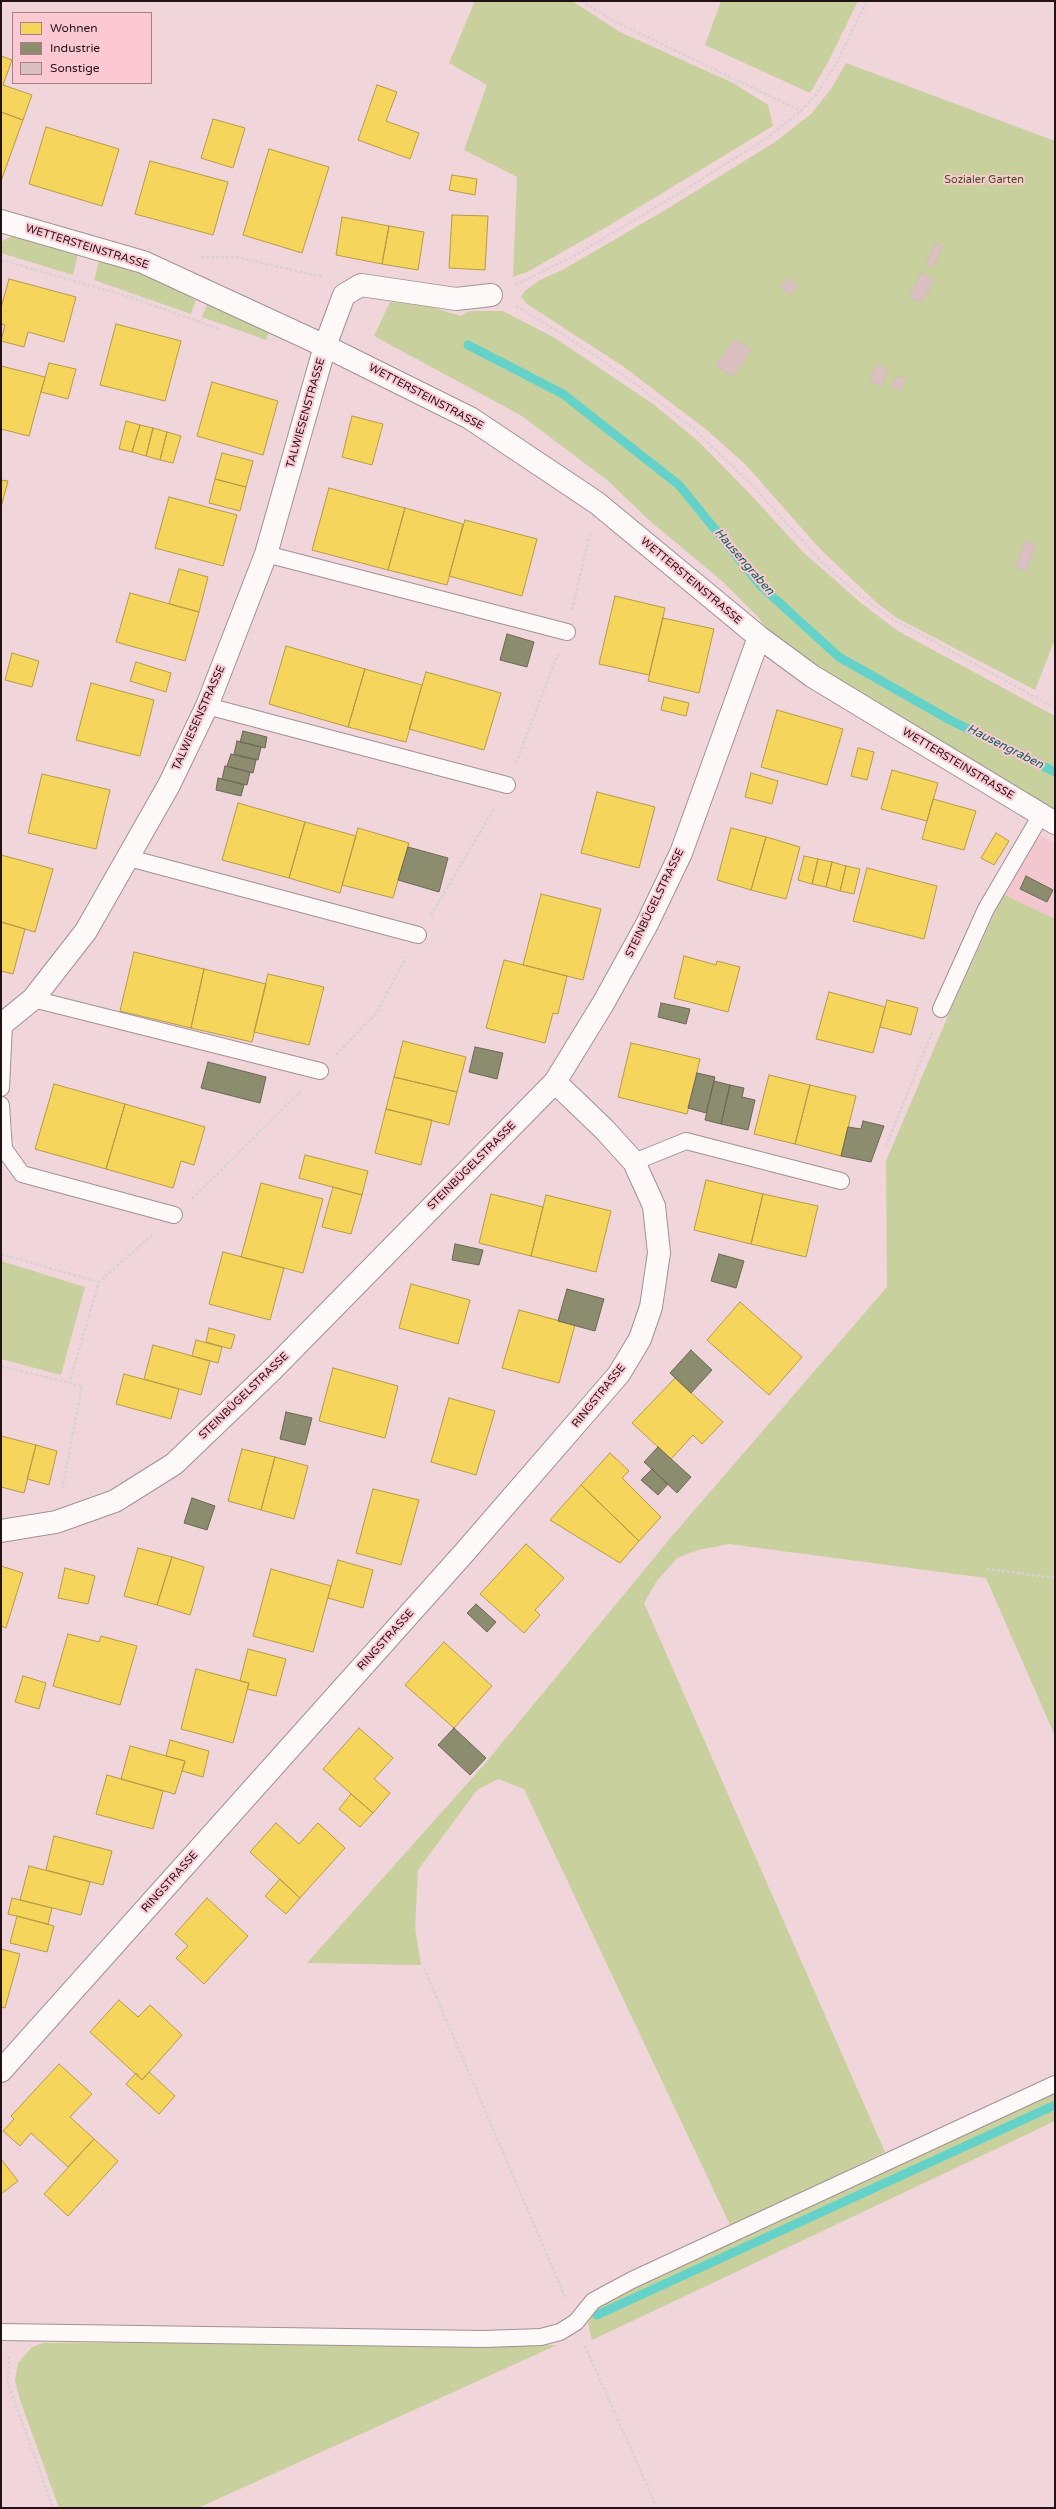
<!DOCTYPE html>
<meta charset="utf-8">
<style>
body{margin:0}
#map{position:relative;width:1056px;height:2509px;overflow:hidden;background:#f0d5da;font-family:"Varela Round",sans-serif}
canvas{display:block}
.frame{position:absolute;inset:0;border:2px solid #221115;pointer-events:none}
.legend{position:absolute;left:12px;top:12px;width:140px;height:72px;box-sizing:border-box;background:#fcc9d3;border:1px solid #a57f87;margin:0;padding:5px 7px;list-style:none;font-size:12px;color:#221115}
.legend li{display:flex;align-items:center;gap:8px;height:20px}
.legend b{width:20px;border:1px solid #a57f87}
</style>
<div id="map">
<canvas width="1056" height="2509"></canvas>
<div class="frame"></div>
<ul class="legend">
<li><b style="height:11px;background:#f6d55c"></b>Wohnen</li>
<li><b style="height:11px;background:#8c8c6e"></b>Industrie</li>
<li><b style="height:11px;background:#dac0c0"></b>Sonstige</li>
</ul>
</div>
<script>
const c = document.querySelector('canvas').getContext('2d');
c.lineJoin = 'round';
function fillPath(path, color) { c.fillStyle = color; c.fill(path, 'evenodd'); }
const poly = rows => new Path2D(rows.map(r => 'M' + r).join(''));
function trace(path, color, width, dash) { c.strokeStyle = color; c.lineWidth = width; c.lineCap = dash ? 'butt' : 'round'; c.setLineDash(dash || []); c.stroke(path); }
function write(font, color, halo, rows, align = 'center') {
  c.font = font + ' "Varela Round",sans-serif'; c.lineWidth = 4; c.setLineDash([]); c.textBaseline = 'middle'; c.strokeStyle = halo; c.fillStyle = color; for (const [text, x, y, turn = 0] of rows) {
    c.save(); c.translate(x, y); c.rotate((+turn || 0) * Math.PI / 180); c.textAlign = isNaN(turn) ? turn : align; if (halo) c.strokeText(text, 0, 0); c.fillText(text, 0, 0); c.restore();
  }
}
fillPath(poly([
 [1040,835,1055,843,1055,919,1003,894]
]), '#f3c7cf');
fillPath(poly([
 [475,1,572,1,620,32,733,83,768,105,773,126,603,229,527,272,513,277,517,177,464,150,487,85,449,63],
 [721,1,858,1,827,64,810,93,705,45],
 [846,63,1055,141,1055,639,1035,690,897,618,877,603,820,549,746,465,708,431,624,367,527,304,521,297,525,291,538,281,564,269,667,209,775,142,811,114,831,89],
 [14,235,78,253,73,275,1,253,1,242],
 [100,258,141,273,196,300,191,314,94,280],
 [208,302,269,332,266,340,202,317],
 [390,302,428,306,460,316,470,311,503,311,555,338,653,404,699,442,750,494,804,553,861,603,898,631,1055,716,1055,813,830,675,767,631,759,618,722,581,650,521,607,480,522,416,374,336],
 [1003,894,1055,919,1055,1736,986,1578,729,1544,698,1550,677,1558,656,1582,644,1603,885,2152,731,2227,524,1789,498,1779,477,1790,418,1870,415,1927,421,1965,307,1963,483,1766,672,1536,887,1287,886,1161,954,1002],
 [1,1261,85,1287,61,1375,1,1359],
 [1055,2093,1055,2121,592,2340,588,2323,593,2311,629,2288],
 [270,2342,456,2347,557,2345,198,2508,59,2508,20,2400,15,2380,18,2363,32,2347,43,2343]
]), '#c8d09d');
const homes = poly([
 [1,56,12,60,3,85,32,95,23,120,1,112,1,56],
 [377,85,397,92,386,121,419,133,410,159,358,140,377,85],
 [1,112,23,120,1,181,1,112],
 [213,119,245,128,233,168,201,158,213,119],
 [46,127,119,149,102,206,29,184,46,127],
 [269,149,329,167,302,253,243,235,269,149],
 [150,161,228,182,213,235,135,214,150,161],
 [452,175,477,179,475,195,449,190,452,175],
 [452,215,488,216,485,270,449,268,452,215],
 [342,217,389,226,382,264,336,255,342,217],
 [389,226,424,232,418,270,382,264,389,226],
 [9,279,76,297,64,342,28,332,24,347,1,341,5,325,1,324,1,308,9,279],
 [116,324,181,341,165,401,100,385,116,324],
 [49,363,76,369,68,399,41,392,49,363],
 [1,366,45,377,29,436,1,429,1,366],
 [212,382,278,401,263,455,197,436,212,382],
 [352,416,383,424,372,465,342,457,352,416],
 [126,421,140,425,132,452,119,449,126,421],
 [140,425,153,428,146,456,132,452,140,425],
 [153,428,167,432,160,460,146,456,153,428],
 [167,432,181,436,173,463,160,460,167,432],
 [222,453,253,461,246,487,215,479,222,453],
 [215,479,246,487,240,511,209,503,215,479],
 [1,480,8,481,1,507,1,480],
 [329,488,405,508,388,570,312,550,329,488],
 [169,497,237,515,223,566,155,548,169,497],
 [405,508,463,524,447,585,388,570,405,508],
 [465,520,537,539,522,596,449,576,465,520],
 [179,569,208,577,199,612,169,604,179,569],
 [130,593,199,612,185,661,116,642,130,593],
 [615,596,665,608,649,675,599,664,615,596],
 [663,618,714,629,699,693,648,681,663,618],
 [286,646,365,669,348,727,269,704,286,646],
 [12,653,39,661,32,687,5,680,12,653],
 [136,662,171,673,166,692,130,681,136,662],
 [365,669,422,685,406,742,348,727,365,669],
 [426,672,501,693,484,750,409,729,426,672],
 [91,683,154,700,140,756,76,740,91,683],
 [664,697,689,703,686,716,661,710,664,697],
 [777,710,843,729,827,785,761,767,777,710],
 [858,748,874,752,867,780,851,776,858,748],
 [892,770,938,783,927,821,881,809,892,770],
 [751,773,778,781,772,804,745,797,751,773],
 [42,774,110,790,96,849,28,833,42,774],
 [597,792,655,807,639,868,581,853,597,792],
 [933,799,976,811,964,850,922,839,933,799],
 [238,803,305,822,289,878,222,860,238,803],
 [305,822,356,836,340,893,289,878,305,822],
 [358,828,409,843,393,898,342,885,358,828],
 [731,828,766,837,751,890,717,880,731,828],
 [996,833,1009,841,994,865,981,858,996,833],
 [766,837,800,847,786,899,751,890,766,837],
 [1,855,53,869,35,932,1,922,1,855],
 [804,856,818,859,812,884,798,880,804,856],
 [818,859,832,862,826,887,812,884,818,859],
 [832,862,846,866,840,891,826,887,832,862],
 [846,866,860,869,854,894,840,891,846,866],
 [867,868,937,886,924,939,853,921,867,868],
 [541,894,601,909,583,980,523,965,541,894],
 [1,922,25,929,13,974,1,971,1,922],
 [134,952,204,969,191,1028,120,1011,134,952],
 [684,956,716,965,717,961,740,967,728,1012,674,998,684,956],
 [504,960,567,976,558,1014,553,1013,545,1043,486,1028,504,960],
 [204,969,266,984,252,1042,191,1028,204,969],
 [268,974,324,987,309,1045,254,1032,268,974],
 [829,992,885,1007,873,1053,816,1039,829,992],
 [887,1000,918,1008,911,1035,880,1027,887,1000],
 [403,1041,466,1057,457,1092,394,1077,403,1041],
 [631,1043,700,1059,687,1114,618,1097,631,1043],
 [769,1075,810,1085,795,1144,754,1134,769,1075],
 [394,1077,457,1092,449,1125,386,1109,394,1077],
 [54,1084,125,1104,106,1169,35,1149,54,1084],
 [810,1085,856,1096,841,1156,795,1144,810,1085],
 [125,1104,205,1127,194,1165,181,1161,173,1188,106,1169,125,1104],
 [386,1109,432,1120,421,1165,375,1153,386,1109],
 [305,1155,368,1171,362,1195,299,1178,305,1155],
 [706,1180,763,1194,751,1244,694,1230,706,1180],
 [261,1183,323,1199,303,1273,241,1257,261,1183],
 [333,1187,362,1195,351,1234,322,1227,333,1187],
 [491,1194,543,1207,531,1256,479,1243,491,1194],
 [763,1194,818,1206,806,1257,751,1244,763,1194],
 [546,1195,611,1211,596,1272,531,1256,546,1195],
 [223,1252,284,1268,270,1320,209,1304,223,1252],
 [411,1284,470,1300,458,1344,399,1328,411,1284],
 [740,1302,802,1357,769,1395,707,1340,740,1302],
 [519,1310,575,1325,559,1383,502,1368,519,1310],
 [209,1328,235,1335,231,1349,206,1342,209,1328],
 [196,1340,222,1347,218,1363,192,1356,196,1340],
 [153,1345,210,1361,201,1395,144,1379,153,1345],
 [333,1368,398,1386,385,1438,319,1421,333,1368],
 [124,1374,179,1389,171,1419,116,1404,124,1374],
 [675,1378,723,1422,702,1444,693,1435,671,1459,632,1423,675,1378],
 [449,1398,495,1411,476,1475,431,1462,449,1398],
 [1,1436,36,1445,24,1493,1,1487,1,1436],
 [36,1445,57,1451,49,1485,27,1479,36,1445],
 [242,1449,275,1457,261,1510,228,1501,242,1449],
 [610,1453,629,1471,622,1478,661,1517,639,1541,581,1485,610,1453],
 [275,1457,308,1466,294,1519,261,1510,275,1457],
 [581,1485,639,1541,620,1563,550,1520,581,1485],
 [373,1489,419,1500,401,1565,356,1553,373,1489],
 [526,1544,564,1578,535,1610,540,1615,524,1633,480,1594,526,1544],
 [138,1548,172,1557,157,1605,124,1596,138,1548],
 [172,1557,204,1567,190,1615,157,1605,172,1557],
 [338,1560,373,1570,363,1608,328,1598,338,1560],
 [1,1566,23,1573,6,1628,1,1626,1,1566],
 [65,1568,95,1576,88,1604,58,1598,65,1568],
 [271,1569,331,1586,313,1652,253,1636,271,1569],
 [68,1634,99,1642,101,1636,137,1646,120,1705,53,1686,68,1634],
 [444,1642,492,1686,454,1728,405,1685,444,1642],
 [248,1649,286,1659,276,1696,247,1689,249,1683,240,1681,248,1649],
 [196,1669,249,1683,233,1743,181,1729,196,1669],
 [23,1676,46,1683,39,1709,15,1702,23,1676],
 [359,1728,393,1758,374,1779,390,1793,373,1813,323,1769,359,1728],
 [170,1740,209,1751,203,1777,182,1771,185,1761,166,1756,170,1740],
 [130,1746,185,1761,175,1794,121,1779,130,1746],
 [107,1775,163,1791,153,1829,96,1814,107,1775],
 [351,1794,373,1813,360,1827,339,1809,351,1794],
 [276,1823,299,1844,318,1823,345,1848,300,1898,250,1852,276,1823],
 [54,1836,112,1851,103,1885,46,1870,54,1836],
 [29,1866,90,1882,81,1915,20,1900,29,1866],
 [280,1879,300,1898,286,1914,265,1896,280,1879],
 [12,1898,52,1908,48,1924,8,1914,12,1898],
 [207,1898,248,1936,204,1984,176,1958,188,1946,175,1934,207,1898],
 [17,1916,54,1926,47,1952,10,1943,17,1916],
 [1,1949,20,1954,5,2008,1,2007,1,1949],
 [119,2000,138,2017,150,2005,182,2035,142,2080,90,2032,119,2000],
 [59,2064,92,2094,70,2117,94,2139,68,2167,31,2133,20,2146,3,2131,14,2119,11,2116,59,2064],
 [149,2072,175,2096,159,2114,126,2084,136,2073,142,2080,149,2072],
 [94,2139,118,2161,68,2216,44,2194,94,2139],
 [1,2159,18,2181,1,2194,1,2159]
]);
fillPath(homes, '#f6d55c');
trace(homes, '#b69a47', 1);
const industry = poly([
 [507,634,534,642,527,667,500,660,507,634],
 [243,731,267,737,265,748,240,742,243,731],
 [237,741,261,747,258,760,234,754,237,741],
 [231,754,256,760,253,773,227,766,231,754],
 [225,766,250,772,247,785,222,779,225,766],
 [218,778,244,785,241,796,216,790,218,778],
 [408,847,448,858,439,892,398,880,408,847],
 [1026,876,1053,890,1047,902,1020,889,1026,876],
 [661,1003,690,1009,686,1024,658,1017,661,1003],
 [475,1047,503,1053,497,1079,469,1072,475,1047],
 [208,1062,266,1077,260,1103,201,1088,208,1062],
 [697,1073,715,1077,706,1113,688,1108,697,1073],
 [714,1081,730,1085,721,1124,705,1120,714,1081],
 [730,1085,744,1088,742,1097,755,1100,748,1130,721,1124,730,1085],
 [863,1121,884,1126,871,1162,841,1156,848,1127,861,1129,863,1121],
 [455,1244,483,1250,479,1265,452,1260,455,1244],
 [719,1254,744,1261,736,1288,711,1281,719,1254],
 [567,1289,604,1299,595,1331,558,1321,567,1289],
 [691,1350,712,1370,691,1393,670,1373,691,1350],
 [286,1412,312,1418,305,1445,280,1439,286,1412],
 [658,1447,691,1477,677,1493,644,1462,658,1447],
 [652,1469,668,1484,658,1495,641,1480,652,1469],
 [192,1498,215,1506,207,1530,184,1523,192,1498],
 [476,1604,496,1622,487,1632,467,1613,476,1604],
 [454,1728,486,1758,470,1775,438,1745,454,1728]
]);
fillPath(industry, '#8c8c6e');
trace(industry, '#6c6753', 1);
trace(poly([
 [468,345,563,394,679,485,761,586,839,657,950,720,1055,772],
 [597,2315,1055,2105]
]), '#65d2c9', 9);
const building = poly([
 [936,243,943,246,933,267,926,264,936,243],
 [921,273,933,279,922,303,909,297,921,273],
 [789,278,798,286,790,295,781,287,789,278],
 [735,339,751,350,732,377,716,365,735,339],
 [876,365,888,370,882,386,870,381,876,365],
 [897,376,905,379,901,390,892,387,897,376],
 [1025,541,1036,545,1026,571,1016,567,1025,541]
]);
fillPath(building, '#dac0c0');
trace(building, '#d2bcbd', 1);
const lane = poly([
 [266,554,567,632],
 [207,706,507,785],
 [129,858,418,935],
 [33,999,320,1071],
 [941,1009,986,909,1041,815],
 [1,1088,4,1024],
 [1,1105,4,1149,22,1174,174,1215],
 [634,1162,686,1141,841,1181],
 [1,2332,484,2339,541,2337,560,2332,576,2322,593,2301,632,2280,1055,2084]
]);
const street = poly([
 [1,221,143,262,325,346,470,418,597,503,759,637,812,676,1055,823],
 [1,1025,33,999,86,931,169,785,207,706,266,554,325,346,344,295,361,285,456,299,491,295],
 [1,1531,56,1522,115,1501,174,1464,271,1371,555,1082,604,1002,647,924,681,853,759,637],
 [1,2071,464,1553,619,1374,640,1339,651,1307,659,1253,654,1206,634,1162,604,1129,555,1082]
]);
trace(lane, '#a49094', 18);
trace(street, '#a49094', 24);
trace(poly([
 [581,1,618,23,801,111],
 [201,257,236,257,323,277],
 [1,260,130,297,219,329],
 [515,285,574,256,689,187,764,140,801,111,815,96,836,64,867,1],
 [516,306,566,336,630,380,693,428,751,484,820,560,855,592,891,618,1055,708],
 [572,610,590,533],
 [516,763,558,654],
 [431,915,495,807],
 [336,1055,377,1012,406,957],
 [886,1146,933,1030],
 [192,1199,301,1091],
 [1,1254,99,1282],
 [1,1366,82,1386,62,1490],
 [69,1384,99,1282,153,1234],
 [987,1569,1055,1578],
 [424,1968,565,2297],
 [585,2346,657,2508],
 [9,2356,8,2383,53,2508]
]), '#d9d1d2', 2.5, [3, 2]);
trace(lane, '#fdf9f9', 16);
trace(street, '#fdf9f9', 22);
write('11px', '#3f501e', '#fcc9d3', [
 ["Sozialer Garten",984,180]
]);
write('11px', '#221115', '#fcc9d3', [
 ["WETTERSTEINSTRASSE",87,247,17],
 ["WETTERSTEINSTRASSE",426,397,28],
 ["TALWIESENSTRASSE",306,413,-74],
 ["WETTERSTEINSTRASSE",691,581,40],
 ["TALWIESENSTRASSE",199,718,-66],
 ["WETTERSTEINSTRASSE",958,764,31],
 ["STEINBÜGELSTRASSE",655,903,-64],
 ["STEINBÜGELSTRASSE",472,1166,-45],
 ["STEINBÜGELSTRASSE",244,1396,-44],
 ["RINGSTRASSE",599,1396,-51],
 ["RINGSTRASSE",386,1640,-48],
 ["RINGSTRASSE",170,1882,-48]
]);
write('italic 12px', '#0a645c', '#fcc9d3', [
 ["Hausengraben",744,562,49],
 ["Hausengraben",1005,747,27]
]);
</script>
